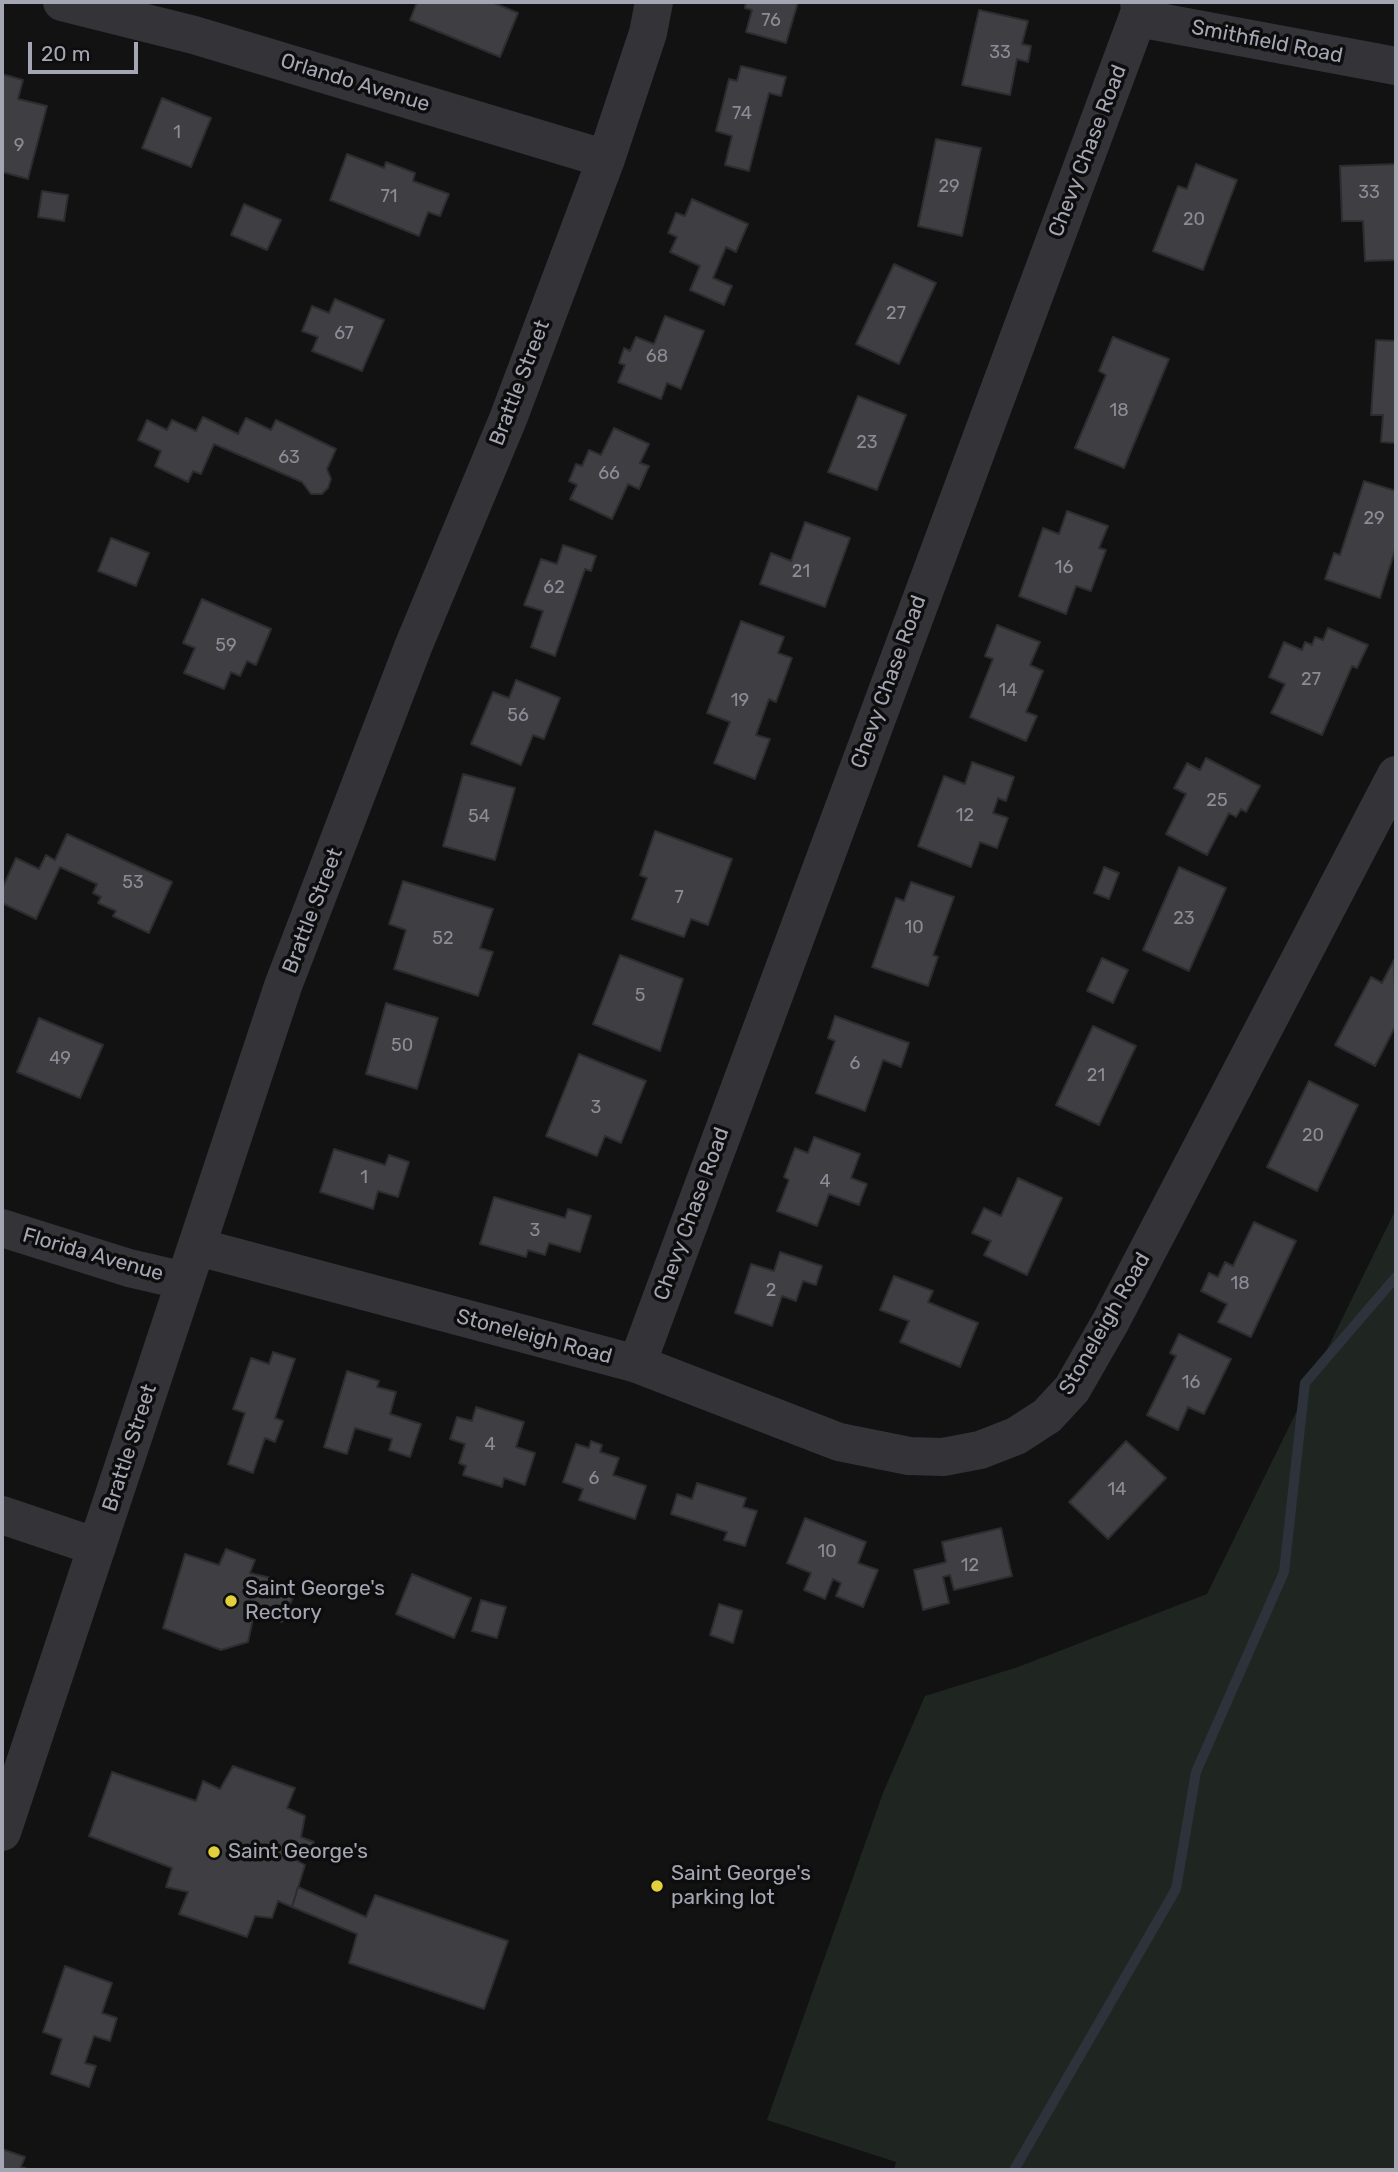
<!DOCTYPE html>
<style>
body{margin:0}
#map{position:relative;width:1398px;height:2172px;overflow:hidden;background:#121213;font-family:Rubik,sans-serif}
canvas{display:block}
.frame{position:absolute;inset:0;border:4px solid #a5a6b3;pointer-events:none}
.scale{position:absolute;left:28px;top:42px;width:110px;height:32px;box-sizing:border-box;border:4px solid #a5a6b3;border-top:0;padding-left:9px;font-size:21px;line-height:24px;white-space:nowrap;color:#a5a6b3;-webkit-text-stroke:5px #0d0d0e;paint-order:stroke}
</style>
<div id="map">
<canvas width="1398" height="2172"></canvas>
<div class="frame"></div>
<div class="scale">20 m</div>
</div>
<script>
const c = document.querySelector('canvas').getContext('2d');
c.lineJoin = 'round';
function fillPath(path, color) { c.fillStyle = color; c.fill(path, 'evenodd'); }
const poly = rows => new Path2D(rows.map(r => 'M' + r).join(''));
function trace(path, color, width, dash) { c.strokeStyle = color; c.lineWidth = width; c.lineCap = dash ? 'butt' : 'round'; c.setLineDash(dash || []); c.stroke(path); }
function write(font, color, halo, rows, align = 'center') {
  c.font = font + ' Rubik,sans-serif'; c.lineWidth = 7; c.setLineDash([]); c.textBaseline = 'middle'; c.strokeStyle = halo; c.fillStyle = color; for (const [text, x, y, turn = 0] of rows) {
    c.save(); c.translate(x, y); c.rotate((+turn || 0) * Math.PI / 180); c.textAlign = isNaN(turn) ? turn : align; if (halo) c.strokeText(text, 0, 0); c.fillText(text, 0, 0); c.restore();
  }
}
fillPath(poly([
 [1396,1209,1396,2170,894,2170,896,2162,767,2120,883,1793,925,1696,1018,1667,1207,1594]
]), '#1f2621');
trace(poly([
 [1014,2170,1176,1889,1196,1772,1284,1572,1305,1383,1396,1277]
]), '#2d323b', 10);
const building = poly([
 [417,2,492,2,518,13,500,57,410,20,417,2],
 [746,2,798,2,786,43,746,32,752,10,745,8,746,2],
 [979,10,1028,21,1022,44,1031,46,1028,62,1017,59,1010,95,962,85,979,10],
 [741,66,786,77,781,96,769,93,749,171,725,165,732,136,716,131,729,79,737,81,741,66],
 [2,74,23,80,18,99,47,106,28,179,2,172,2,74],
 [162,98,211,118,191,167,142,148,162,98],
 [936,139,981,148,962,236,918,226,936,139],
 [347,154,384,168,386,162,415,173,413,181,449,194,440,216,428,212,419,236,330,200,347,154],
 [1196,164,1237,180,1203,270,1153,251,1178,186,1187,189,1196,164],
 [1396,164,1396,260,1365,261,1363,221,1342,221,1340,166,1396,164],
 [42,191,68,195,64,221,38,217,42,191],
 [692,199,748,224,736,252,726,247,713,278,732,286,724,305,690,290,700,266,670,252,677,237,668,233,676,213,685,216,692,199],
 [244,204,281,220,267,250,231,235,244,204],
 [894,264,936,283,899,364,856,344,894,264],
 [335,299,384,320,362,371,312,351,318,337,302,331,312,306,329,313,335,299],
 [665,316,704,331,681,389,667,383,661,399,618,382,625,365,619,363,624,348,630,351,636,337,654,344,665,316],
 [1113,337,1169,359,1124,468,1075,448,1106,375,1099,371,1113,337],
 [1376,340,1396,341,1396,443,1381,442,1383,415,1371,415,1376,340],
 [858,396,906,415,877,490,828,472,858,396],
 [203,417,238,434,246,418,271,430,276,420,336,449,327,469,331,479,328,488,322,494,311,494,302,482,214,444,201,474,193,471,188,482,155,466,161,451,138,440,147,420,167,430,172,420,196,431,203,417],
 [614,428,649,444,640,463,649,466,639,489,628,484,612,519,570,499,577,485,569,481,576,464,582,466,589,450,601,455,614,428],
 [1364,481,1396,491,1396,547,1380,598,1325,579,1334,553,1340,555,1364,481],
 [1067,511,1108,526,1099,548,1106,550,1091,591,1076,586,1066,614,1019,596,1043,528,1059,534,1067,511],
 [805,522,850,538,825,607,760,584,771,553,791,561,805,522],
 [111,538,149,553,136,586,98,571,111,538],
 [563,545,596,556,591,571,585,569,555,656,531,647,543,611,524,605,541,559,557,564,563,545],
 [202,599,271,629,256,665,247,661,240,676,231,672,224,689,184,673,195,648,183,643,202,599],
 [741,621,784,637,778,653,792,658,776,702,769,699,756,735,770,739,755,779,714,763,730,722,707,713,741,621],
 [997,625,1040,642,1030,665,1043,671,1026,712,1037,716,1026,741,970,717,993,659,985,656,997,625],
 [1328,628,1368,645,1357,668,1352,666,1322,735,1271,713,1285,684,1269,677,1284,642,1302,650,1305,642,1312,645,1315,637,1323,640,1328,628],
 [516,680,560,698,544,739,533,735,521,765,471,744,493,692,509,698,516,680],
 [1206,758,1260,786,1246,812,1241,809,1236,817,1229,813,1207,855,1166,834,1186,794,1174,788,1187,763,1200,770,1206,758],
 [972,762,1014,777,1006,801,998,798,993,813,1008,818,997,848,980,842,971,867,918,846,944,776,965,784,972,762],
 [463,774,515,788,495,860,443,846,463,774],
 [655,831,732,859,708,925,691,919,684,937,632,919,647,878,640,875,655,831],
 [67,834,172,882,149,933,113,916,116,911,98,903,101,897,93,893,97,884,60,867,36,919,2,903,2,889,16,858,39,869,46,855,55,860,67,834],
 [1104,867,1119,873,1109,899,1094,893,1104,867],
 [1179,867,1226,888,1189,971,1143,950,1179,867],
 [403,881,493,909,480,948,493,952,478,996,394,969,406,930,389,924,403,881],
 [911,882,954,897,933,955,938,957,928,986,872,967,896,898,904,901,911,882],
 [620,955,683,979,660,1051,593,1024,620,955],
 [1102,958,1128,970,1113,1003,1087,991,1102,958],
 [1394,960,1396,1025,1375,1066,1335,1045,1371,977,1382,983,1394,960],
 [386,1003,438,1018,417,1089,366,1074,386,1003],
 [835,1016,909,1043,901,1067,883,1060,865,1111,816,1093,835,1041,828,1038,835,1016],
 [39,1018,103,1045,80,1098,17,1072,39,1018],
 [1093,1026,1136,1046,1099,1125,1056,1105,1093,1026],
 [579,1054,646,1081,621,1143,605,1136,597,1156,546,1136,579,1054],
 [1309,1081,1358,1105,1317,1191,1267,1167,1309,1081],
 [814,1137,860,1154,851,1178,867,1184,859,1205,829,1194,817,1226,777,1211,789,1180,784,1177,795,1148,808,1153,814,1137],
 [334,1149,385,1165,389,1155,409,1162,398,1197,378,1191,373,1209,320,1192,334,1149],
 [1018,1178,1062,1198,1027,1275,984,1255,991,1241,972,1233,984,1208,1001,1216,1018,1178],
 [494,1197,565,1218,568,1209,591,1216,580,1252,549,1243,545,1255,528,1250,526,1257,480,1244,494,1197],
 [1254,1222,1296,1241,1251,1337,1218,1322,1227,1304,1201,1291,1209,1273,1218,1277,1225,1262,1233,1266,1254,1222],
 [780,1252,822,1266,816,1285,803,1281,796,1301,782,1296,772,1326,735,1313,751,1264,774,1271,780,1252],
 [894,1276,933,1291,928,1302,978,1323,960,1367,900,1342,909,1321,880,1310,894,1276],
 [1179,1334,1231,1359,1204,1414,1188,1407,1178,1430,1147,1415,1176,1356,1170,1353,1179,1334],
 [273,1352,295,1359,275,1418,283,1421,275,1442,265,1438,253,1473,228,1464,245,1413,233,1409,251,1358,269,1364,273,1352],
 [347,1371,379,1381,377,1387,396,1392,390,1414,421,1424,410,1457,389,1450,392,1439,355,1428,347,1454,324,1447,347,1371],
 [476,1407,524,1422,516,1447,535,1453,525,1485,504,1478,502,1487,463,1475,466,1466,459,1463,465,1444,450,1439,457,1417,472,1421,476,1407],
 [591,1441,602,1445,600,1452,619,1458,613,1475,646,1486,635,1519,579,1500,583,1489,563,1482,576,1444,589,1448,591,1441],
 [1126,1441,1166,1478,1108,1539,1069,1502,1126,1441],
 [697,1483,746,1498,743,1507,757,1511,745,1546,724,1540,727,1532,671,1514,677,1494,692,1499,697,1483],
 [805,1518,866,1542,858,1563,878,1570,863,1607,836,1596,841,1583,833,1579,825,1599,804,1590,811,1573,787,1563,805,1518],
 [1001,1528,1012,1576,954,1590,950,1575,943,1577,949,1603,923,1610,914,1570,946,1562,942,1542,1001,1528],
 [226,1549,255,1560,250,1573,271,1578,268,1585,295,1593,282,1622,254,1614,248,1642,221,1650,163,1628,185,1554,219,1565,226,1549],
 [412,1574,471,1598,454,1638,396,1614,412,1574],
 [481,1600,506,1607,497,1638,472,1631,481,1600],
 [719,1604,742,1611,733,1643,710,1635,719,1604],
 [233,1766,295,1788,287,1808,305,1816,301,1837,314,1842,309,1854,298,1850,296,1860,305,1865,292,1907,278,1901,272,1918,255,1916,247,1937,179,1914,188,1892,166,1887,172,1868,89,1836,112,1772,196,1801,203,1781,220,1789,233,1766],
 [298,1887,366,1917,375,1895,508,1941,484,2009,349,1963,357,1934,292,1907,298,1887],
 [65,1966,112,1983,102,2013,117,2018,110,2041,94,2036,85,2063,96,2066,89,2087,51,2074,62,2039,43,2032,65,1966],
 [2,2149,25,2157,21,2167,31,2170,2,2170,2,2149]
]);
fillPath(building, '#3f3f43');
trace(building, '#2d2c2f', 2);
trace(poly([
 [62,2,194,35,606,159],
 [1138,18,1396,66],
 [2,1228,129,1268,185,1281],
 [198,1247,637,1364,839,1442,909,1456,943,1457,980,1450,1016,1436,1047,1416,1072,1389,1111,1321,1396,775],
 [637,1364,1140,11,1139,2],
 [2,1515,97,1547],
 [2,1832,283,986,413,647,508,419,606,159,648,33,654,2]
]), '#343338', 38);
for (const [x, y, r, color] of [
 [231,1601,7,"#e2d13b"],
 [214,1852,7,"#e2d13b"],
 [657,1886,7,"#e2d13b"]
]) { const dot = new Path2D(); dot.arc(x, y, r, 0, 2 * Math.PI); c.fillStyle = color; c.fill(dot); trace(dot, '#0d0d0e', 2.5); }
write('18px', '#8c8c97', null, [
 ["76",771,21],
 ["33",1000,53],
 ["74",742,114],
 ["1",177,133],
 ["9",19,146],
 ["29",949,187],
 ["33",1369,193],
 ["71",389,197],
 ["20",1194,220],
 ["27",896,314],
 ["67",344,334],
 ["68",657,357],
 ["18",1119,411],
 ["23",867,443],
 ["63",289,458],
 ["66",609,474],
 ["29",1374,519],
 ["16",1064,568],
 ["21",801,572],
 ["62",554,588],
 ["59",226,646],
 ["27",1311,680],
 ["14",1008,691],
 ["19",740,701],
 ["56",518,716],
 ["25",1217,801],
 ["12",965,816],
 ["54",479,817],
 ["53",133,883],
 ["7",679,898],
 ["23",1184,919],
 ["10",914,928],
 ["52",443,939],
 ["5",640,996],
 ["50",402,1046],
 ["49",60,1059],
 ["6",855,1064],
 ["21",1096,1076],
 ["3",596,1108],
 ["20",1313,1136],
 ["1",364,1178],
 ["4",825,1182],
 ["3",535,1231],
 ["18",1240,1284],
 ["2",771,1291],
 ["16",1191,1383],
 ["4",490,1445],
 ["6",594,1479],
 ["14",1117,1490],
 ["10",827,1552],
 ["12",970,1566]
]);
write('21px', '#a5a6b3', '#0d0d0e', [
 ["Smithfield Road",1267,42,11],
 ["Orlando Avenue",355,83,17],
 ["Chevy Chase Road",1088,151,-69],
 ["Brattle Street",520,383,-69],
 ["Chevy Chase Road",889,682,-70],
 ["Brattle Street",313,911,-69],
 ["Chevy Chase Road",692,1214,-70],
 ["Florida Avenue",93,1255,16],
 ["Stoneleigh Road",1105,1324,-60],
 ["Stoneleigh Road",534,1337,15],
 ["Brattle Street",130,1448,-72]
]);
write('21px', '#a5a6b3', '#0d0d0e', [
 ["Saint George's",245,1589],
 ["Rectory",245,1613],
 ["Saint George's",228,1852],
 ["Saint George's",671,1874],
 ["parking lot",671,1898]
], 'left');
</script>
